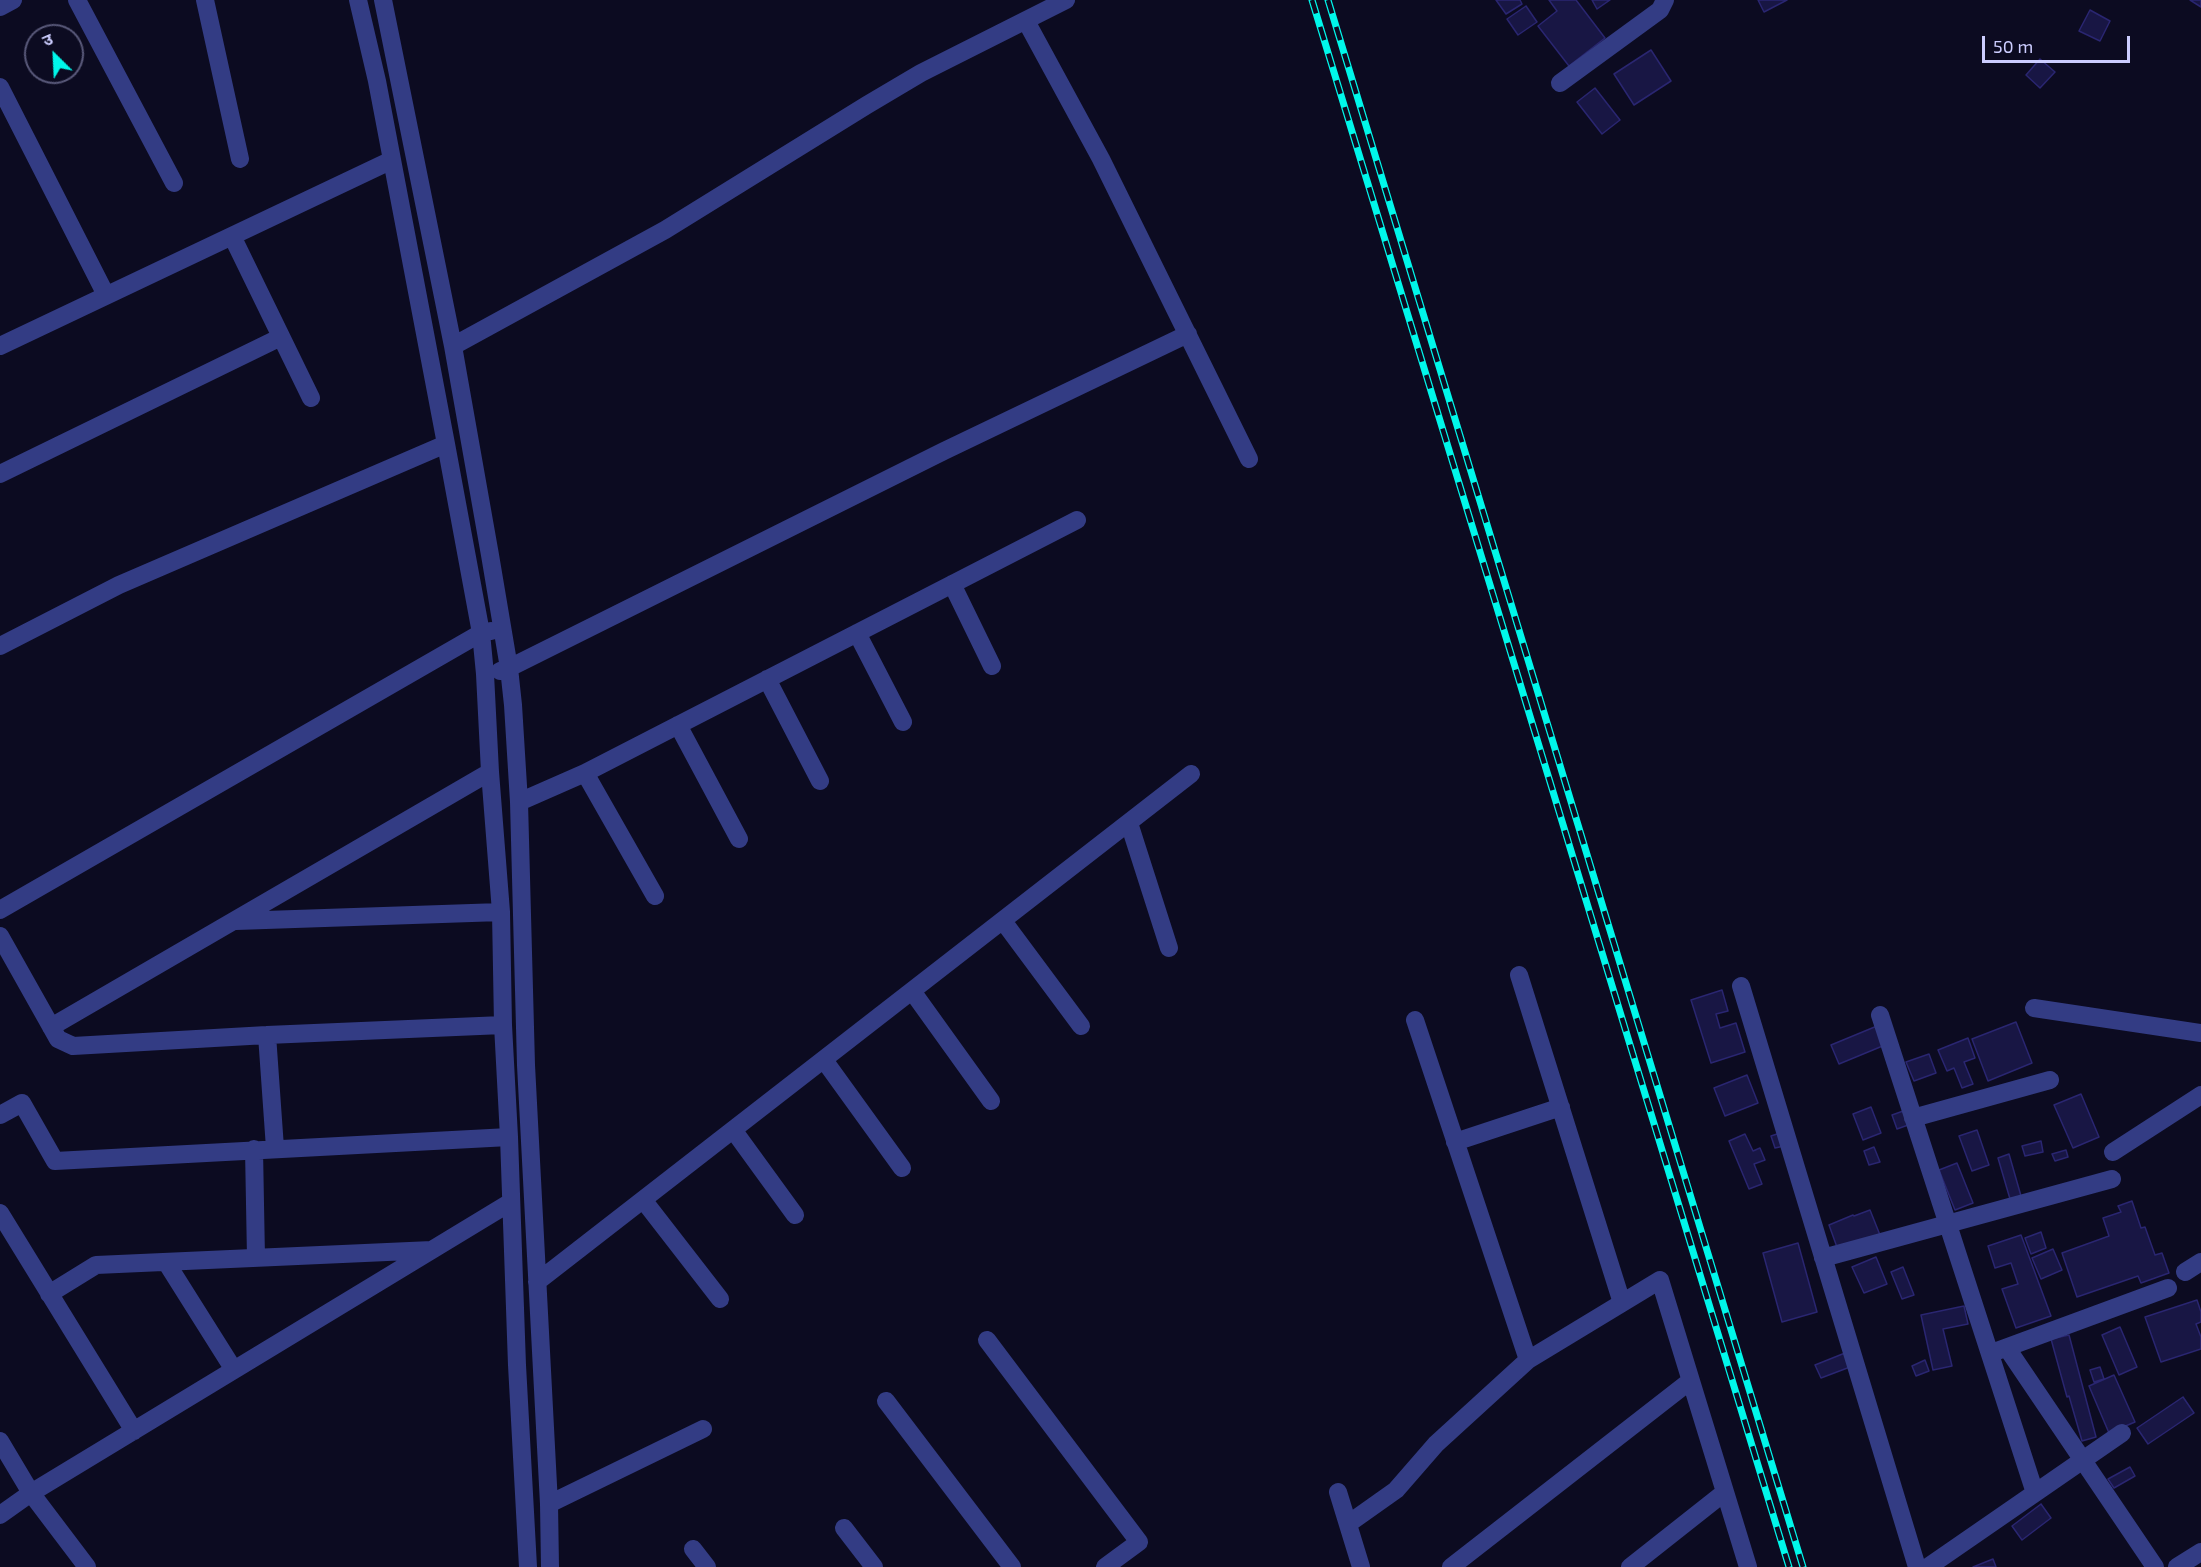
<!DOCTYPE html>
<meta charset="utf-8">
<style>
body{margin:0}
#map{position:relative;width:2201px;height:1567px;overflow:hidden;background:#0c0b21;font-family:"Exo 2","Noto Sans Devanagari",sans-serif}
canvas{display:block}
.north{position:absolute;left:24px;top:24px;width:60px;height:60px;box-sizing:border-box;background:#0c0b21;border:2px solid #59597a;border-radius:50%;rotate:336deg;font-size:16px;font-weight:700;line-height:24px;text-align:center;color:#cccdff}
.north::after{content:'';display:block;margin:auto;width:21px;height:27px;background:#00f7ea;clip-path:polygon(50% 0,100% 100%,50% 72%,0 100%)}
.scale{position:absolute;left:1982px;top:36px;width:148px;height:27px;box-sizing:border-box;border:3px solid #cccdff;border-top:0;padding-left:8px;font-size:18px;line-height:21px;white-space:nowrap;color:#cccdff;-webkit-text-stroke:4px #0c0b21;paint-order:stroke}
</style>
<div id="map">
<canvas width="2201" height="1567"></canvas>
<div class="north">उ</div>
<div class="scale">50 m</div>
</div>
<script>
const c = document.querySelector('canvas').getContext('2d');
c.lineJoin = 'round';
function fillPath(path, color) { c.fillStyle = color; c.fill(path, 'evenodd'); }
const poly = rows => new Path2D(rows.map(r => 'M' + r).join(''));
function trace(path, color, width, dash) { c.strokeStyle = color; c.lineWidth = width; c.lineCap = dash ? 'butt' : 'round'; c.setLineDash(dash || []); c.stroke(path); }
const building = poly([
 [1496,0,1520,0,1522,4,1506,14,1496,0],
 [1549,0,1576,0,1605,38,1569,66,1538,26,1557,11,1549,0],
 [1592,0,1610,0,1597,9,1592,0],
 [1758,0,1787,0,1764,12,1758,0],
 [2190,0,2201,0,2201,7,2190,0],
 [1526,6,1537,22,1518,35,1507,19,1526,6],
 [2090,10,2110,21,2100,41,2079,31,2090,10],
 [1651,50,1671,81,1634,105,1614,74,1651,50],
 [2040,59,2055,72,2040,88,2026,75,2040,59],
 [1595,88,1620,120,1602,134,1577,102,1595,88],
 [1722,990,1728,1011,1716,1014,1720,1028,1736,1023,1745,1052,1711,1063,1691,1000,1722,990],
 [2016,1022,2032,1063,1988,1081,1972,1039,2016,1022],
 [1877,1026,1885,1045,1839,1064,1831,1045,1877,1026],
 [1968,1038,1975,1058,1964,1062,1973,1084,1962,1088,1954,1068,1947,1071,1938,1050,1968,1038],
 [1929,1054,1936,1073,1914,1081,1906,1062,1929,1054],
 [1747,1075,1758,1103,1725,1116,1714,1088,1747,1075],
 [2081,1094,2099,1137,2073,1148,2054,1105,2081,1094],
 [1871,1107,1881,1133,1863,1140,1853,1114,1871,1107],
 [1906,1110,1911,1124,1897,1129,1892,1115,1906,1110],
 [1977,1130,1989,1165,1972,1171,1959,1136,1977,1130],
 [1780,1133,1784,1146,1775,1148,1771,1136,1780,1133],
 [1745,1134,1753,1151,1760,1148,1765,1160,1754,1164,1762,1184,1749,1189,1729,1141,1745,1134],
 [2041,1141,2043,1152,2025,1156,2022,1146,2041,1141],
 [1874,1147,1880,1162,1869,1165,1864,1151,1874,1147],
 [2066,1150,2068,1157,2055,1161,2052,1154,2066,1150],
 [2009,1154,2021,1196,2010,1199,1998,1158,2009,1154],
 [1957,1163,1973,1203,1955,1210,1939,1170,1957,1163],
 [2132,1201,2141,1228,2145,1227,2155,1255,2162,1253,2169,1273,2141,1283,2138,1276,2077,1297,2062,1253,2109,1236,2103,1218,2121,1212,2118,1206,2132,1201],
 [1870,1210,1880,1235,1838,1250,1829,1225,1853,1215,1854,1216,1870,1210],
 [2041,1232,2046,1248,2031,1254,2025,1238,2041,1232],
 [2021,1235,2051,1316,2016,1328,2002,1289,2018,1284,2011,1263,1995,1268,1988,1246,2021,1235],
 [1798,1243,1817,1312,1782,1322,1763,1253,1798,1243],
 [2053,1249,2062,1270,2041,1279,2032,1258,2053,1249],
 [1876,1257,1887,1284,1864,1293,1852,1267,1876,1257],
 [1903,1267,1914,1295,1902,1299,1891,1272,1903,1267],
 [2197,1300,2201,1312,2201,1322,2196,1324,2201,1337,2201,1349,2161,1362,2145,1317,2197,1300],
 [1964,1306,1968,1324,1943,1329,1952,1366,1933,1370,1921,1315,1964,1306],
 [2120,1327,2137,1367,2119,1375,2102,1335,2120,1327],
 [2069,1335,2096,1437,2082,1441,2069,1396,2067,1397,2051,1339,2069,1335],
 [1845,1353,1850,1367,1821,1378,1815,1365,1845,1353],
 [1925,1360,1929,1371,1916,1376,1912,1366,1925,1360],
 [2100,1367,2104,1379,2094,1382,2090,1370,2100,1367],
 [2114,1375,2135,1422,2109,1433,2089,1386,2114,1375],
 [2183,1397,2194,1413,2148,1444,2137,1428,2183,1397],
 [2130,1467,2135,1476,2114,1488,2108,1479,2130,1467],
 [2041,1504,2051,1518,2022,1540,2012,1526,2041,1504],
 [1993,1559,1996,1567,1973,1567,1993,1559]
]);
fillPath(building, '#181644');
trace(building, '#2a2671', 1.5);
trace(poly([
 [77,0,174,183],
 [205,0,240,159],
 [358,0,377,81,446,444,481,633,485,674,490,772,501,912,503,1025,509,1137,517,1365,528,1567],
 [383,0,453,346,490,555,509,668,513,705,519,802,526,1065,549,1504,550,1567],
 [0,7,13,0],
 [1026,21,1101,159,1249,459],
 [1560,83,1660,10,1665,0],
 [0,87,106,295],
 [232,236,311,398],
 [0,346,392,160],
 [453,346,665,230,867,105,921,73,1066,0],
 [0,474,281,337],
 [952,584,992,666],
 [857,633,903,722],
 [0,646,119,585,446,444],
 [500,671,509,668,944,451,1188,334],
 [767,679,820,781],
 [678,725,739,839],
 [585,773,655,896],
 [519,802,585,773,1077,520],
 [1129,823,1169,948],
 [0,910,481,633,491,631],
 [236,921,501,912],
 [1003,921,1081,1026],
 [0,936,58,1039,73,1046,267,1035,503,1025],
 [1519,975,1622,1303],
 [1741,986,1917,1567],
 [912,991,991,1101],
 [2034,1008,2201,1033],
 [1880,1015,2035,1493],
 [1415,1020,1528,1360],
 [51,1027,490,772],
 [267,1035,275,1148],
 [824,1060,902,1168],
 [0,1115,22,1103,55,1161,509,1137],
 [1913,1118,2050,1080],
 [734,1131,795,1215],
 [1455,1142,1561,1107],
 [254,1149,256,1258],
 [2113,1152,2201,1095],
 [644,1201,720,1299],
 [0,1213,134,1431],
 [1823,1258,2112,1179],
 [166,1262,234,1370],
 [2185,1272,2201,1262],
 [537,1282,1191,774],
 [49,1294,96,1265,432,1250],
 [987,1340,1139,1542,1105,1567],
 [2007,1348,2155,1567],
 [1997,1351,2168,1288],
 [886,1401,1012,1567],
 [0,1441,31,1493,87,1567],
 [1338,1492,1361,1567],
 [549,1504,703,1429],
 [0,1515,31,1493,511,1202],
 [1348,1524,1396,1490,1436,1444,1528,1360,1660,1280,1748,1567],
 [844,1528,874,1567],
 [693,1549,707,1567],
 [1451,1567,1690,1381],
 [1630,1567,1725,1492],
 [1928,1567,2122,1433],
 [2177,1567,2201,1552]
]), '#333c84', 18);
const rail = poly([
 [1312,0,1789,1567],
 [1328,0,1803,1567]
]);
trace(rail, '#00f7ea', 7);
trace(rail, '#0c0b21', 4.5, [14]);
</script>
